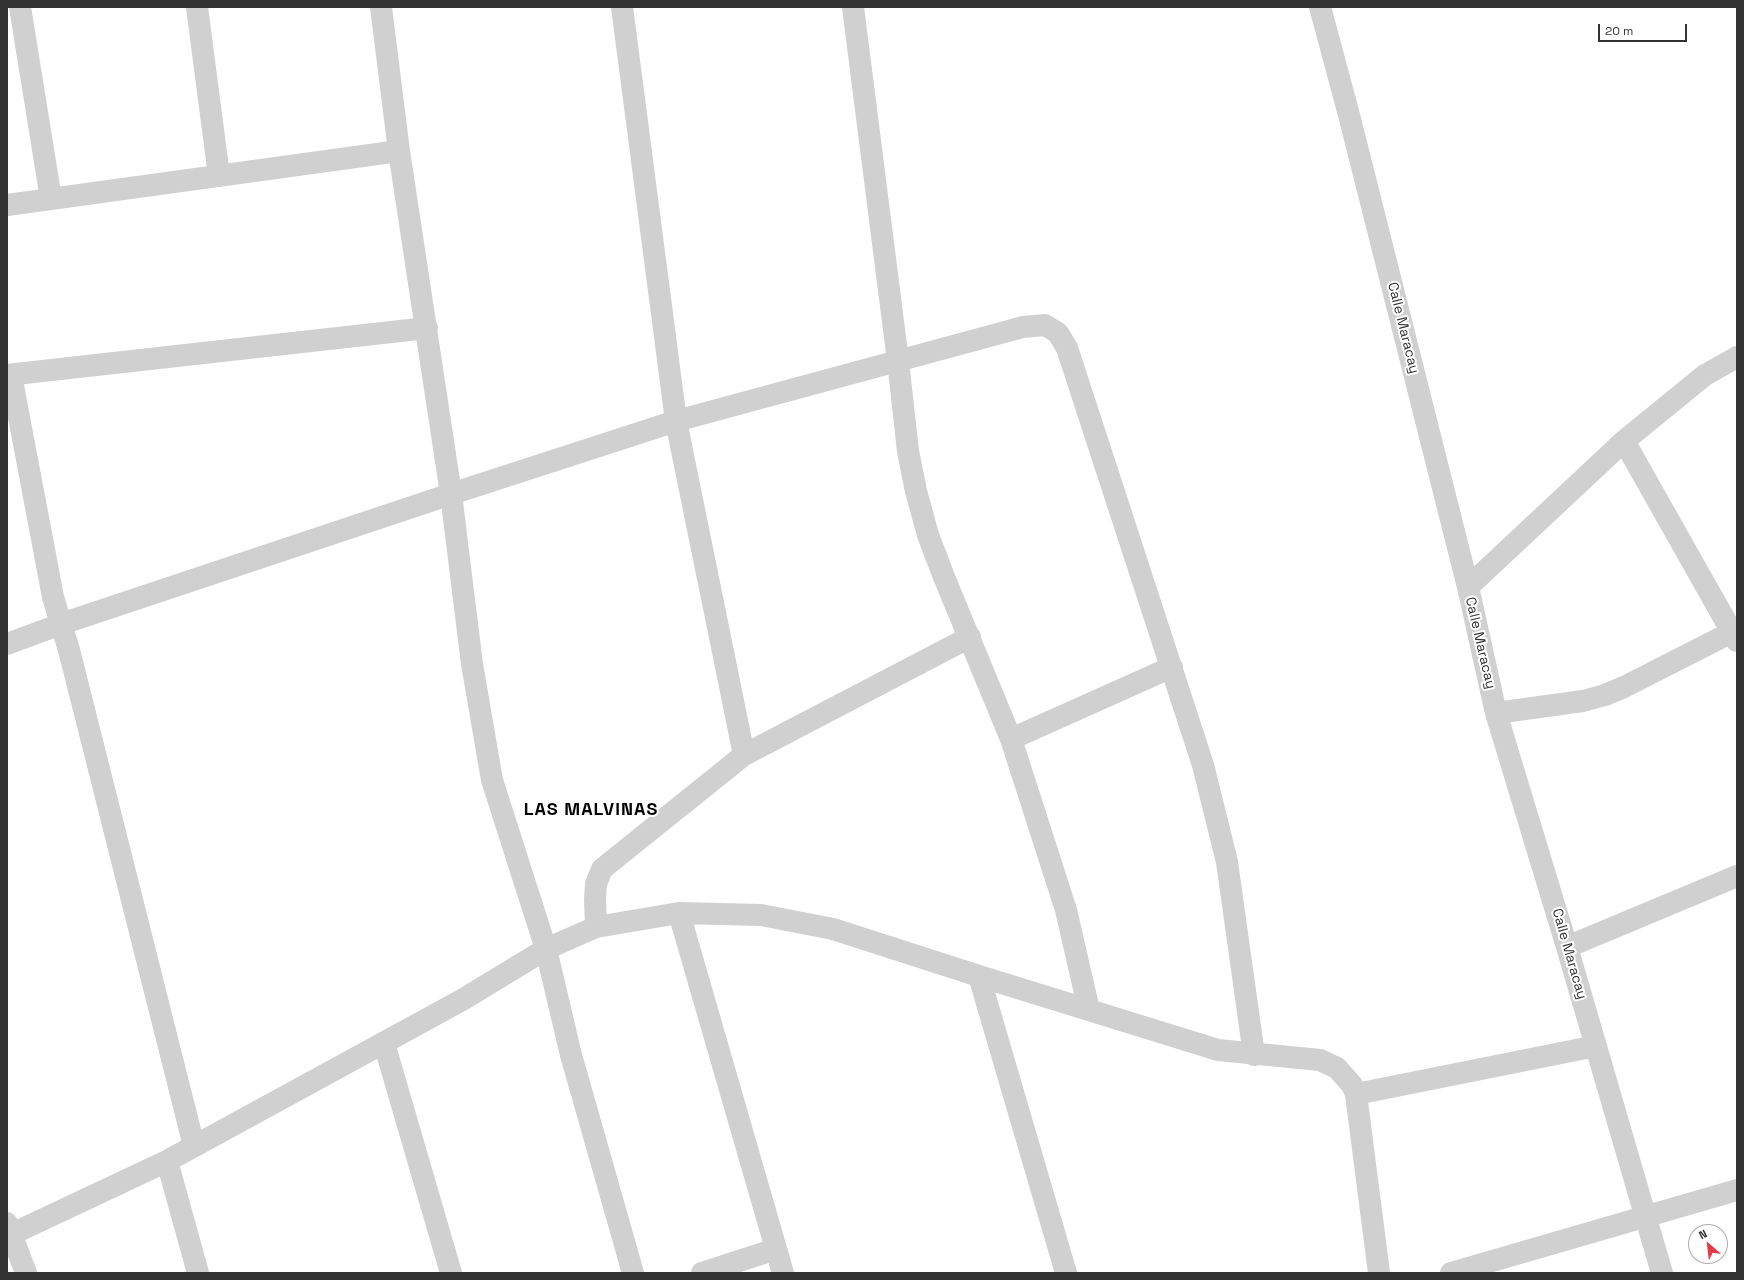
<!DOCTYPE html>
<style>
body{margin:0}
#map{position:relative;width:1744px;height:1280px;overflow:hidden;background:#fff;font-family:"Space Grotesk",sans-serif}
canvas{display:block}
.frame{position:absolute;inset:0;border:8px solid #333;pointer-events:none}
.north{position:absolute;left:1688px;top:1224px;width:40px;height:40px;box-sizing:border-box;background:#fff;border:1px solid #adadad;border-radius:50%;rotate:332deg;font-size:11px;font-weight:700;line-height:16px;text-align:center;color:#333}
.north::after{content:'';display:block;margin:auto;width:14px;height:18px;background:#e63946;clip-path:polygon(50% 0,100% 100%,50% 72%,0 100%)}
.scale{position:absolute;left:1598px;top:24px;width:89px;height:18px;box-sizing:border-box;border:2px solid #333;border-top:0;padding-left:5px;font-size:12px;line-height:14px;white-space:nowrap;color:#333;-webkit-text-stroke:3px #fff;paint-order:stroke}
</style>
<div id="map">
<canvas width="1744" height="1280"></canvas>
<div class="frame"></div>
<div class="north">N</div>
<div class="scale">20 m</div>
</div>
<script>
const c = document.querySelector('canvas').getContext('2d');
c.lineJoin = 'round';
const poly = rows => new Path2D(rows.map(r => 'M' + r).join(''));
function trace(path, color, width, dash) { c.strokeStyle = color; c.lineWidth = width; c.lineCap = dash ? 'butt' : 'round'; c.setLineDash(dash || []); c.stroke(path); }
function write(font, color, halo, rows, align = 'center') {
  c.font = font + ' "Space Grotesk",sans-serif'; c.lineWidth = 4; c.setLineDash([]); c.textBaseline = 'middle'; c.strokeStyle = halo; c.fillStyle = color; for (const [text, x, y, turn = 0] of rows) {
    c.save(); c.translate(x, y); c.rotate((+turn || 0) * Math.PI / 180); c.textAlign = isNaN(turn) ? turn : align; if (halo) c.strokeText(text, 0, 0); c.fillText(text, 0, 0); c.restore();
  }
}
trace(poly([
 [20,7,51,199],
 [197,7,219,176],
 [381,7,399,151,451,494,472,664,492,780,546,949,571,1055,633,1273],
 [622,7,676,421,744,755],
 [853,7,898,361,908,451,916,491,928,535,944,577,1011,739,1066,910,1089,1010],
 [1320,7,1349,115,1468,587,1496,713,1567,947,1662,1273],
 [7,205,399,151],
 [7,375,427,328],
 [11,375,53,597,69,650,194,1146],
 [1624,441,1737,641],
 [1468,587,1624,441,1705,375,1737,357],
 [7,644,61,624,451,494,676,421,1023,327,1045,325,1058,333,1067,348,1203,765,1227,862,1254,1055],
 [1496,713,1583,701,1605,695,1624,687,1732,632],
 [1011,739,1172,667],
 [679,913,783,1273],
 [596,927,679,913,761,915,833,929,979,976,1218,1050,1320,1060,1337,1068,1352,1085,1356,1094,1379,1273],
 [1567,947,1737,876],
 [979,976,1066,1273],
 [384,1043,451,1273],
 [1356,1094,1596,1046],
 [167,1161,198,1273],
 [7,1223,26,1273],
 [12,1234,167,1161,462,1000,546,949,596,927,595,899,596,884,602,869,744,755,970,637],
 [702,1273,776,1249],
 [1451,1273,1737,1190]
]), '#d0d0d0', 22);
write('14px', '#333', '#fff', [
 ["Calle Maracay",1403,328,76],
 ["Calle Maracay",1480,643,77],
 ["Calle Maracay",1569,954,74]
]);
c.letterSpacing = '1px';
write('bold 18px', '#000', '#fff', [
 ["LAS MALVINAS",591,810]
]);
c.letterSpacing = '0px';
</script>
